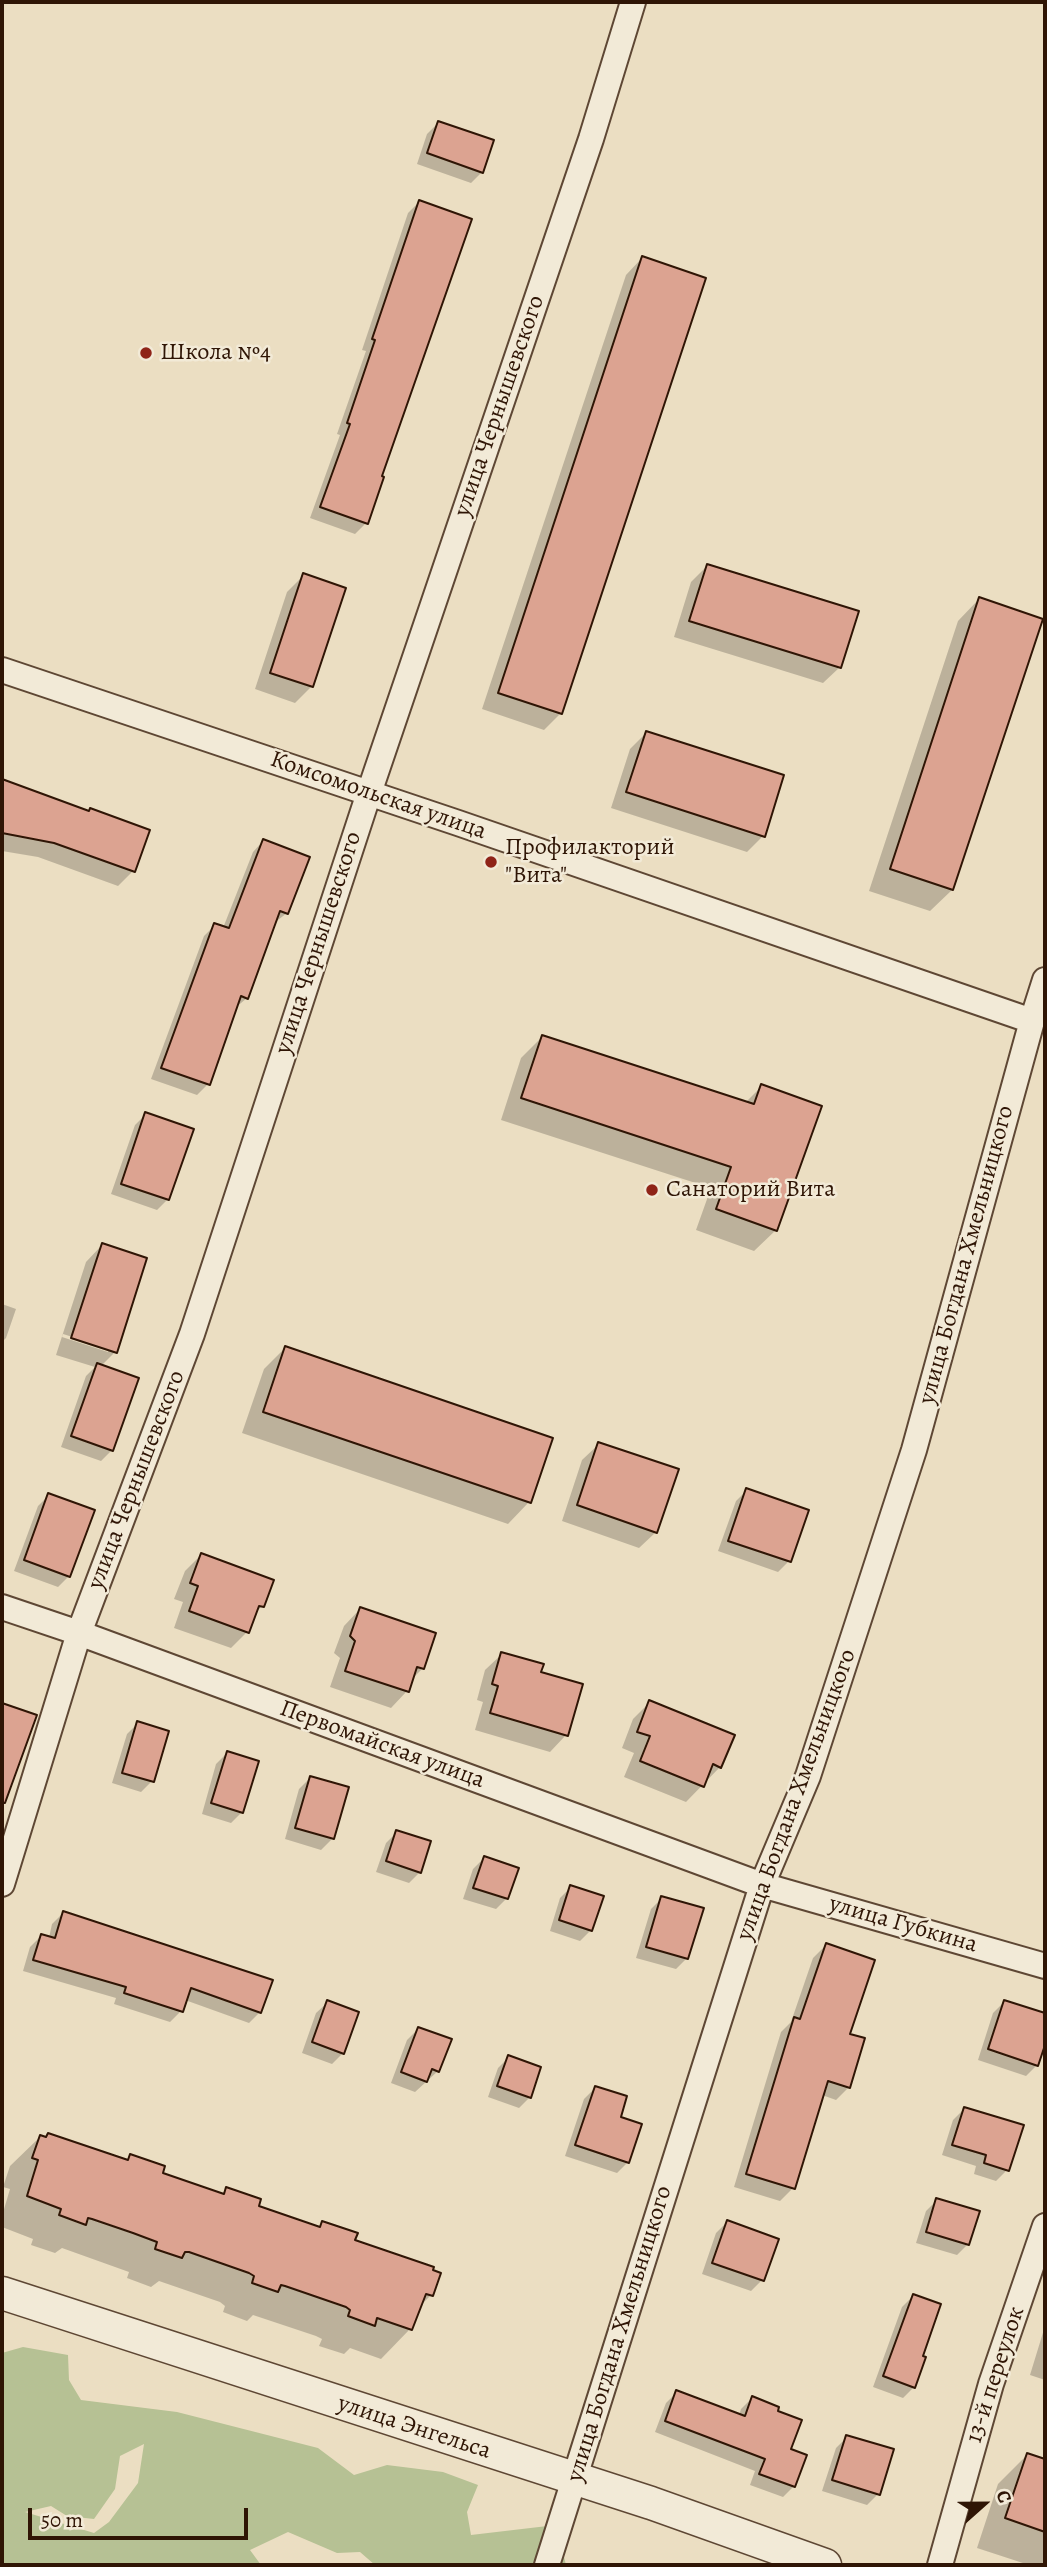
<!DOCTYPE html>
<meta charset="utf-8">
<style>
body{margin:0}
#map{position:relative;width:1047px;height:2567px;overflow:hidden;background:#ebdec2;font-family:Alegreya,serif}
canvas{display:block}
.frame{position:absolute;inset:0;border:4px solid #2f1505;pointer-events:none}
.north{position:absolute;left:949px;top:2469px;width:70px;height:70px;-webkit-text-stroke:5px #f2ead7;paint-order:stroke;rotate:69deg;font-size:19px;font-weight:700;line-height:28px;text-align:center;color:#2f1505}
.north::after{content:'';display:block;margin:auto;width:24px;height:32px;background:#2f1505;clip-path:polygon(50% 0,100% 100%,50% 72%,0 100%)}
.scale{position:absolute;left:28px;top:2508px;width:220px;height:32px;box-sizing:border-box;border:4px solid #2f1505;border-top:0;padding-left:9px;font-size:21px;line-height:24px;white-space:nowrap;color:#2f1505;-webkit-text-stroke:5px #f2ead7;paint-order:stroke}
</style>
<div id="map">
<canvas width="1047" height="2567"></canvas>
<div class="frame"></div>
<div class="north">С</div>
<div class="scale">50 m</div>
</div>
<script>
const c = document.querySelector('canvas').getContext('2d');
c.lineJoin = 'round';
function fillPath(path, color) { c.fillStyle = color; c.fill(path, 'evenodd'); }
const poly = rows => new Path2D(rows.map(r => 'M' + r).join(''));
function trace(path, color, width, dash) { c.strokeStyle = color; c.lineWidth = width; c.lineCap = dash ? 'butt' : 'round'; c.setLineDash(dash || []); c.stroke(path); }
function write(font, color, halo, rows, align = 'center') {
  c.font = font + ' Alegreya,serif'; c.lineWidth = 5; c.setLineDash([]); c.textBaseline = 'middle'; c.strokeStyle = halo; c.fillStyle = color; for (const [text, x, y, turn = 0] of rows) {
    c.save(); c.translate(x, y); c.rotate((+turn || 0) * Math.PI / 180); c.textAlign = isNaN(turn) ? turn : align; if (halo) c.strokeText(text, 0, 0); c.fillText(text, 0, 0); c.restore();
  }
}
fillPath(poly([
 [23,2347,68,2355,69,2380,81,2400,177,2412,318,2448,354,2475,387,2465,443,2472,478,2485,467,2512,471,2535,556,2525,566,2565,375,2565,360,2552,337,2553,288,2532,250,2550,261,2565,2,2565,2,2353],
 [144,2444,138,2483,109,2522,94,2533,25,2512,51,2506,67,2516,94,2519,115,2489,120,2456]
]), '#b6c194');
fillPath(poly([
 [438,123,482,172,471,183,417,164,427,134],
 [419,202,436,311,366,523,355,534,310,518,340,435,337,434,366,351,362,350,408,213],
 [642,258,561,713,544,730,482,709,626,275],
 [707,566,840,667,823,683,674,637,691,582],
 [304,575,312,686,295,703,255,689,287,592],
 [979,599,952,890,930,911,869,891,958,621],
 [646,733,763,836,747,852,611,808,630,749],
 [2,781,88,813,133,871,118,886,38,857,2,851],
 [263,841,287,913,274,923,247,998,235,1008,208,1084,197,1095,151,1079,204,936,215,925,223,928,253,852],
 [542,1037,745,1103,762,1086,776,1230,754,1251,696,1230,711,1188,501,1120,521,1058],
 [146,1114,168,1199,157,1210,111,1194,135,1125],
 [102,1245,115,1352,101,1366,112,1450,101,1461,61,1447,86,1376,95,1367,56,1355,86,1262],
 [63,1334,108,1348,108,1352,62,1337],
 [2,1304,16,1309,6,1338,2,1342],
 [285,1348,551,1439,529,1502,508,1524,242,1433,264,1369],
 [599,1444,656,1532,639,1548,562,1521,582,1460],
 [747,1490,789,1561,778,1572,718,1551,736,1501],
 [49,1495,69,1576,58,1587,14,1571,38,1506],
 [201,1555,262,1606,253,1615,247,1632,231,1648,174,1628,183,1602,174,1599,185,1571],
 [360,1609,422,1669,411,1680,407,1691,391,1708,330,1687,340,1658,334,1653,344,1626],
 [502,1654,566,1735,550,1752,475,1730,483,1702,477,1700,485,1670],
 [650,1702,720,1767,686,1802,624,1777,634,1753,622,1748,633,1719],
 [2,1705,34,1716,2,1807],
 [138,1723,152,1781,141,1792,112,1783,127,1734],
 [227,1753,242,1812,231,1823,202,1814,216,1764],
 [310,1778,347,1788,332,1839,321,1850,285,1839,299,1789],
 [397,1832,420,1872,409,1883,376,1872,386,1843],
 [484,1858,507,1898,496,1909,463,1899,473,1869],
 [571,1887,591,1930,580,1941,550,1931,560,1898],
 [662,1898,687,1958,676,1969,636,1958,651,1909],
 [63,1913,260,2012,249,2023,185,2000,181,2011,170,2022,114,2004,116,1998,23,1971,30,1947,41,1936,49,1938,52,1924],
 [826,1945,848,2035,849,2087,836,2100,822,2095,793,2188,780,2201,734,2187,781,2032,791,2022,813,1958],
 [1004,2002,1045,2015,1045,2039,1037,2065,1026,2076,978,2060,993,2013],
 [327,2003,343,2053,332,2064,302,2053,316,2013],
 [418,2029,438,2071,415,2092,391,2083,407,2040],
 [509,2057,530,2097,519,2108,488,2097,498,2068],
 [595,2088,618,2118,628,2162,617,2173,565,2156,584,2099],
 [964,2109,1007,2170,996,2181,974,2174,976,2166,942,2155,953,2120],
 [40,2137,125,2161,130,2156,160,2174,221,2195,226,2189,257,2207,318,2228,323,2223,431,2295,418,2308,410,2329,381,2359,350,2348,344,2354,319,2346,322,2339,316,2336,253,2315,247,2321,223,2312,225,2306,220,2302,159,2281,151,2287,127,2278,129,2272,62,2248,55,2253,31,2245,33,2239,2,2227,2,2216,10,2189,3,2187,10,2166],
 [937,2200,968,2244,957,2255,916,2243,926,2211],
 [727,2222,762,2280,751,2291,702,2274,716,2233],
 [913,2296,920,2357,914,2387,903,2398,873,2387,902,2307],
 [1045,2326,1045,2380,1030,2375],
 [677,2392,739,2416,741,2409,752,2398,775,2412,789,2450,794,2486,783,2497,750,2485,755,2471,655,2432,666,2403],
 [847,2437,878,2494,867,2505,822,2491,836,2448],
 [1027,2455,1045,2461,1045,2565,1029,2565,977,2548,998,2484]
]), '#0003');
const building = poly([
 [438,121,494,140,483,173,427,153,438,121],
 [419,200,472,219,382,476,384,477,368,524,320,507,350,424,347,423,375,340,372,339,419,200],
 [642,256,706,278,562,714,498,693,642,256],
 [707,564,859,611,841,668,689,621,707,564],
 [303,573,346,588,313,687,270,673,303,573],
 [979,597,1043,619,953,890,890,869,979,597],
 [646,731,784,775,765,837,626,792,646,731],
 [2,779,89,811,90,808,150,830,135,872,54,843,2,833,2,779],
 [263,839,310,857,288,914,280,911,248,999,241,996,210,1085,161,1068,214,923,229,928,263,839],
 [542,1035,754,1104,761,1084,822,1106,777,1231,716,1209,731,1167,521,1098,542,1035],
 [145,1112,194,1129,169,1200,121,1184,145,1112],
 [102,1243,147,1258,117,1353,71,1338,102,1243],
 [285,1346,553,1438,531,1503,263,1412,285,1346],
 [97,1363,139,1378,113,1451,71,1436,97,1363],
 [598,1442,679,1469,657,1533,577,1505,598,1442],
 [746,1488,809,1510,791,1562,728,1541,746,1488],
 [48,1493,95,1510,70,1577,24,1560,48,1493],
 [201,1553,274,1580,264,1607,259,1606,249,1633,189,1611,198,1586,190,1583,201,1553],
 [360,1607,436,1633,424,1669,417,1667,409,1692,345,1671,355,1641,350,1636,360,1607],
 [501,1652,544,1664,541,1672,583,1684,568,1736,490,1713,498,1686,492,1684,501,1652],
 [649,1700,735,1735,721,1768,713,1764,704,1787,640,1761,650,1736,637,1732,649,1700],
 [2,1703,37,1715,5,1803,2,1803,2,1703],
 [137,1721,169,1731,154,1782,122,1773,137,1721],
 [227,1751,259,1761,243,1813,211,1803,227,1751],
 [310,1776,349,1787,334,1839,295,1828,310,1776],
 [396,1830,431,1841,421,1873,386,1861,396,1830],
 [484,1856,519,1868,508,1899,473,1888,484,1856],
 [570,1885,604,1896,592,1931,559,1920,570,1885],
 [661,1896,704,1908,688,1959,646,1947,661,1896],
 [63,1911,273,1980,261,2013,191,1988,183,2012,124,1993,126,1987,33,1960,41,1934,55,1938,63,1911],
 [826,1943,875,1960,850,2034,865,2038,850,2088,828,2081,795,2189,746,2174,794,2017,800,2019,826,1943],
 [327,2000,359,2012,344,2054,312,2042,327,2000],
 [1004,2000,1045,2013,1045,2045,1038,2066,988,2049,1004,2000],
 [418,2027,452,2039,439,2072,432,2069,427,2082,401,2072,418,2027],
 [508,2055,541,2067,531,2098,497,2086,508,2055],
 [595,2086,627,2096,621,2117,642,2124,629,2163,575,2145,595,2086],
 [964,2107,1024,2125,1009,2171,984,2163,986,2155,952,2145,964,2107],
 [48,2133,128,2160,130,2154,165,2166,163,2173,224,2194,226,2187,261,2199,259,2206,320,2227,322,2221,358,2233,355,2240,434,2267,433,2270,441,2273,433,2296,426,2294,412,2330,377,2318,375,2326,348,2316,350,2310,346,2307,285,2286,281,2285,278,2292,252,2283,254,2276,249,2273,189,2252,185,2252,182,2258,155,2249,157,2242,133,2233,92,2219,88,2218,86,2225,59,2215,61,2209,27,2196,38,2160,32,2158,40,2135,46,2137,48,2133],
 [936,2198,980,2211,969,2245,926,2232,936,2198],
 [727,2220,779,2239,764,2281,712,2263,727,2220],
 [913,2294,941,2304,923,2356,926,2357,915,2388,883,2376,913,2294],
 [676,2390,745,2416,752,2396,779,2407,778,2411,802,2420,791,2449,807,2455,795,2487,759,2474,765,2459,665,2421,676,2390],
 [846,2435,894,2449,880,2495,832,2480,846,2435],
 [1027,2453,1045,2459,1045,2532,1005,2518,1027,2453]
]);
fillPath(building, '#dca391');
trace(building, '#2f1505', 2);
const minor = poly([
 [2,670,458,823,1032,1021],
 [2,1607,79,1633,762,1885,1045,1966],
 [2,1884,79,1633,192,1334,369,793,591,139,633,2],
 [547,2565,762,1885,808,1776,914,1450,1032,1021,1045,980],
 [940,2565,991,2384,1045,2226]
]);
const tertiary = poly([
 [2,2293,651,2503,825,2565]
]);
trace(minor, '#5e4734', 28);
trace(tertiary, '#5e4734', 35);
trace(minor, '#f2ead7', 24);
trace(tertiary, '#f2ead7', 32);
for (const [x, y, r, color] of [
 [146,353,7,"#8f2418"],
 [491,862,7,"#8f2418"],
 [652,1190,7,"#8f2418"]
]) { const dot = new Path2D(); dot.arc(x, y, r, 0, 2 * Math.PI); c.fillStyle = color; c.fill(dot); trace(dot, '#f2ead7', 2.5); }
write('24px', '#2f1505', '#f2ead7', [
 ["Школа №4",160,353],
 ["Профилакторий",505,848],
 ["\"Вита\"",505,876],
 ["Санаторий Вита",666,1190]
], 'left');
write('24px', '#2f1505', '#f2ead7', [
 ["улица Чернышевского",500,406,-71],
 ["Комсомольская улица",378,796,19],
 ["улица Чернышевского",319,943,-72],
 ["улица Богдана Хмельницкого",967,1255,-75],
 ["улица Чернышевского",137,1480,-69],
 ["Первомайская улица",382,1745,20],
 ["улица Богдана Хмельницкого",797,1795,-70],
 ["улица Губкина",903,1925,16],
 ["улица Богдана Хмельницкого",620,2334,-73],
 ["13-й переулок",996,2375,-72],
 ["улица Энгельса",414,2428,18]
]);
</script>
